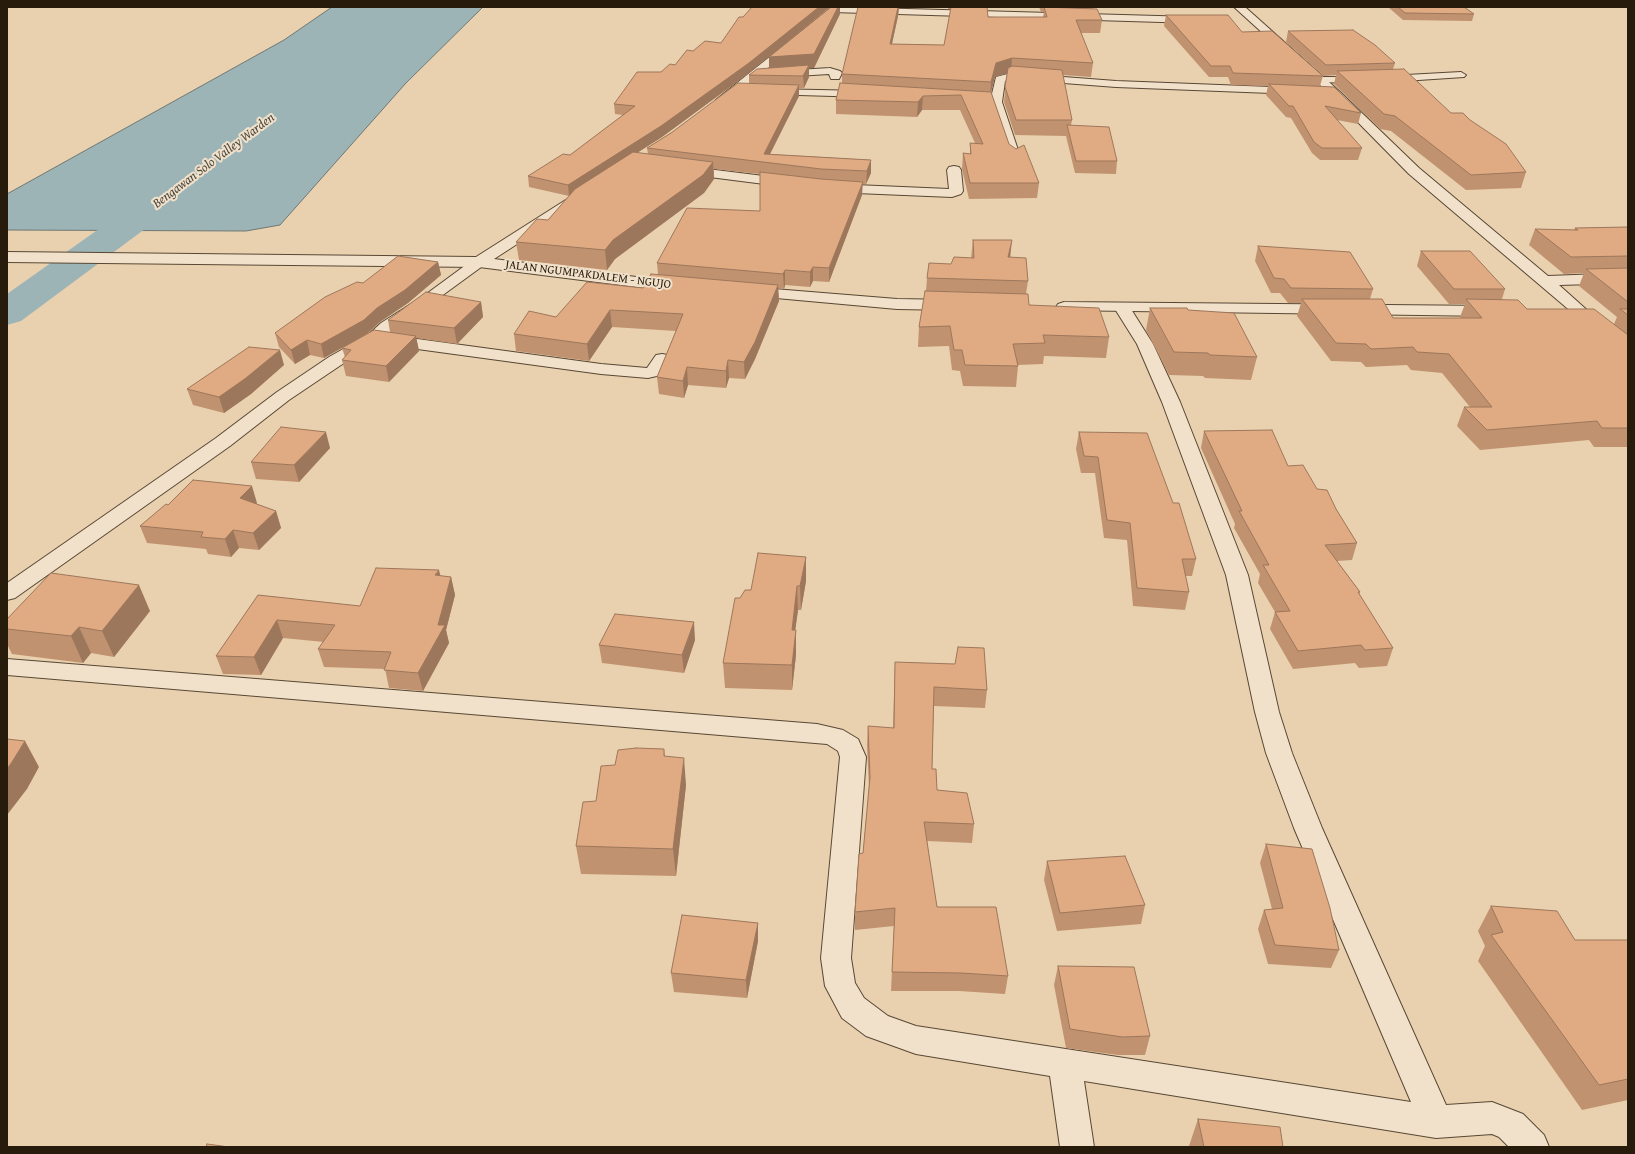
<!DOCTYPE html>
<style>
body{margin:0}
#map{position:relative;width:1635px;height:1154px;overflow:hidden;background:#e9d1af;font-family:"Gentium Book Plus",serif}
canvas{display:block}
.frame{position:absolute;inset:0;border:8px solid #271b0b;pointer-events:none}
</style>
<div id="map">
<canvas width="1635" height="1154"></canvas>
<div class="frame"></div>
</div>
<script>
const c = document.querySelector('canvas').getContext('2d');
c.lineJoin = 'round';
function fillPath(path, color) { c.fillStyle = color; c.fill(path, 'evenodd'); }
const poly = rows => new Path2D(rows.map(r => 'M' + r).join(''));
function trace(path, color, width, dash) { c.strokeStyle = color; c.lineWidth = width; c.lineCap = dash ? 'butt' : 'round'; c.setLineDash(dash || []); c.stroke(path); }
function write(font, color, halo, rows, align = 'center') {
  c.font = font + ' "Gentium Book Plus",serif'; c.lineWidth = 4; c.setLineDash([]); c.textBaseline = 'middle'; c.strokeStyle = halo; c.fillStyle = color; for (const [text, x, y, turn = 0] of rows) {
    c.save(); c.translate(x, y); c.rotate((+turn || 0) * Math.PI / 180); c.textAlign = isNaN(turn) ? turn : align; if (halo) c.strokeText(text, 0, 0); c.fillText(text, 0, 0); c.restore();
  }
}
const water = poly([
 [332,7,483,7,406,83,280,225,246,231,7,230,7,194,284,40,332,7]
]);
fillPath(water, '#9db4b6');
trace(water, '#6e7772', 1);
fillPath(poly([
 [180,177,192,180,197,187,192,194,21,321,7,325,7,294,168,180,180,177]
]), '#9db4b6');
const service = poly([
 [1461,72,1466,75,1464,77,1388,82,1383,79,1388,76,1461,72],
 [1321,77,1359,77,1364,80,1359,83,1318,82,1316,80,1321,77]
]);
const minor = poly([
 [835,7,1194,17,1199,20,1194,23,832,12,830,10,835,7],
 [1234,7,1245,7,1339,91,1419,168,1548,276,1628,273,1628,283,1559,285,1588,311,1586,314,1580,316,1574,314,1409,174,1331,95,1234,7],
 [830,68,840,71,842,73,839,79,831,79,829,74,780,77,774,74,780,71,830,68],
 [1011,73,1116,81,1297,88,1303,91,1297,94,1116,87,1011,79,1005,81,1002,102,1021,159,1015,163,1009,159,991,105,965,104,959,100,965,96,991,98,996,77,1011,73],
 [769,89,867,91,873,94,867,97,765,94,763,92,769,89],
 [683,166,788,179,793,180,795,183,793,186,788,187,678,173,676,170,678,167,683,166],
 [954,166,959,167,961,170,963,191,961,194,952,197,832,192,827,191,825,188,827,185,832,184,949,189,947,170,949,167,954,166],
 [479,257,484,259,487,262,484,265,388,335,601,364,647,368,656,355,662,354,668,355,671,359,661,375,648,378,601,374,388,345,381,342,341,365,289,400,230,446,15,598,7,600,7,583,216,438,277,392,329,357,368,335,381,323,425,295,474,259,479,257],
 [1123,304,1129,306,1153,344,1180,402,1248,575,1279,712,1292,753,1322,828,1446,1105,1492,1102,1523,1114,1544,1135,1549,1147,1509,1147,1499,1137,1492,1134,1436,1138,1084,1081,1094,1147,1060,1147,1050,1076,916,1054,866,1036,842,1018,825,986,821,958,840,757,838,751,827,744,7,675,7,659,817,724,843,730,858,739,866,757,851,958,855,983,864,998,888,1016,916,1026,1411,1102,1294,828,1266,753,1255,712,1226,575,1162,402,1137,344,1115,309,1117,306,1123,304]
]);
const tertiary = poly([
 [832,7,843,7,725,103,717,103,715,101,717,99,832,7],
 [577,195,582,196,584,199,582,202,494,259,676,282,682,284,684,287,682,290,676,292,479,267,7,262,7,252,476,257,572,196,577,195],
 [749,287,897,299,952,300,958,302,960,305,958,308,952,310,897,309,743,295,741,292,743,289,749,287],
 [1064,302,1492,306,1498,308,1500,311,1498,314,1492,316,1058,310,1056,307,1058,304,1064,302]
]);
trace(service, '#584834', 2);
trace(minor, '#584834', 2);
trace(tertiary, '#584834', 2);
fillPath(service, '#f1e1cb');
fillPath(minor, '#f1e1cb');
fillPath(tertiary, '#f1e1cb');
fillPath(poly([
 [858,7,904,7,899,7,898,16,892,44,944,45,951,9,948,9,948,7,987,7,988,17,1043,17,1044,12,1041,12,1039,7,1093,7,1093,9,1102,20,1100,33,1081,33,1093,63,1091,77,1063,75,1072,120,1071,125,1117,161,1116,174,1075,173,1066,136,1015,135,1004,102,1007,73,995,77,991,92,1009,144,1039,183,1037,198,969,199,962,169,963,153,970,154,970,143,975,143,960,110,922,110,917,117,836,114,836,100,842,83,842,74],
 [1388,7,1464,7,1474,14,1472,21,1403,20],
 [840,14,814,68,809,68,809,77,804,88,799,88,799,96,770,154,871,160,871,173,866,184,862,184,862,195,829,282,813,281,810,287,785,285,784,289,778,288,779,301,755,359,745,379,729,378,726,388,688,385,684,398,659,394,657,377,676,331,612,327,589,361,516,351,514,334,556,317,643,288,658,274,657,263,760,211,760,174,714,169,714,179,704,193,615,259,607,270,519,260,516,242,548,220,569,196,529,187,528,176,570,155,623,115,615,114,614,104,661,72,675,65,693,51,749,73,662,137,637,153,648,154,647,148,749,83,749,75,769,68,769,57],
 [1166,15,1242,32,1323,76,1320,86,1361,113,1358,124,1337,120,1362,148,1358,160,1320,160,1312,153,1291,118,1286,117,1266,95,1268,86,1231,85,1228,77,1209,77,1164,26],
 [1288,31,1395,63,1393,69,1451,113,1470,120,1526,172,1521,188,1466,190,1391,131,1380,129,1334,84,1336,75,1324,76,1286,42],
 [1628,227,1628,447,1594,447,1589,440,1480,450,1457,426,1464,407,1470,407,1442,373,1411,370,1407,365,1366,367,1361,362,1331,361,1297,316,1301,303,1288,303,1280,293,1271,293,1255,261,1258,246,1373,289,1370,299,1393,318,1461,318,1460,317,1465,304,1449,304,1417,266,1421,251,1505,289,1502,299,1527,309,1614,324,1617,317,1579,286,1584,273,1564,274,1529,245,1535,229,1574,230,1575,228],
 [973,240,1010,258,1028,281,1026,294,1029,305,1109,337,1106,358,1044,356,1043,364,1017,365,1018,366,1016,387,963,386,960,371,952,370,949,346,918,347,919,327,926,291,927,278,951,264,971,258],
 [438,262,441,275,408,303,324,358,310,355,295,364,279,347,275,333,363,283],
 [481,302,483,317,457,344,416,338,419,351,389,382,346,376,342,360,345,357,342,348,390,332,388,320],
 [1150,308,1188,310,1257,357,1251,380,1205,378,1203,376,1169,375,1146,330],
 [284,365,251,394,224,413,193,405,187,389],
 [1204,431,1288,466,1317,489,1336,509,1357,543,1352,560,1337,561,1360,592,1359,594,1393,648,1387,666,1359,668,1355,663,1293,669,1270,629,1275,612,1258,583,1260,574,1234,528,1235,524,1201,448],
 [1079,432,1173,503,1196,559,1192,576,1185,576,1189,592,1185,610,1133,606,1127,540,1104,538,1095,473,1081,473,1076,449],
 [330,448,299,482,256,479,251,462],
 [257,503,256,504,276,511,281,528,259,550,239,548,231,557,208,554,206,549,147,543,140,526,168,505],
 [441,576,451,577,455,595,446,630,449,643,423,691,389,688,385,669,324,667,318,649,324,642,283,638,261,675,223,674,216,656,258,595,360,606],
 [806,581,801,610,798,610,795,630,796,630,796,655,792,690,725,688,723,663,740,598,751,590],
 [150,611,114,657,91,653,83,663,12,654,7,644,7,619],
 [695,640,684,673,602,663,599,645],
 [895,662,987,690,985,708,934,706,932,769,937,790,974,824,972,843,927,841,937,907,1008,976,1005,994,959,991,891,991,894,926,855,930,855,912,863,853,869,787,867,745,868,726,893,728],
 [664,749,665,756,686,785,676,876,581,874,576,846,596,801],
 [1266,844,1339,950,1331,968,1268,964,1258,929,1264,910,1272,909,1260,863],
 [1047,861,1145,905,1141,924,1057,931,1044,880],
 [1491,906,1575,940,1628,940,1628,1100,1582,1110,1478,961,1485,946,1478,931],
 [758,923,758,941,747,998,674,992,671,973],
 [1058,966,1150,1036,1145,1055,1118,1055,1066,1048,1054,985],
 [1198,1119,1283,1147,1189,1147,1189,1146]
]), '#c19270');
fillPath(poly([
 [819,7,830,7,749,73,662,137,569,196,568,185],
 [838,7,840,7,840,14,814,68,809,68,809,77,804,88,803,76,769,70,769,57],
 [898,7,899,7,898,16,889,57,890,44],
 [1012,58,1011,72,995,77,990,96,991,82,996,63],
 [799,85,799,96,766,162,764,154],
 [923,96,922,110,917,117,918,102],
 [871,160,871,173,866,184,867,171],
 [713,162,714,179,704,193,615,259,607,270,605,250,613,240],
 [863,182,862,195,829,282,829,268],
 [1012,240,1010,259,1008,257],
 [438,262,441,275,408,303,380,322,367,334,324,358,321,344,377,308],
 [813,267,813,281,810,287,810,272],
 [785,270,785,285,784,289,783,274],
 [778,285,779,301,755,359,745,379,744,362],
 [481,302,483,317,457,344,454,328],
 [610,310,612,327,589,361,587,344],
 [416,336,419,351,389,382,386,366],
 [307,340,310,355,295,364,291,350],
 [280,350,284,365,251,394,224,413,219,397],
 [728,360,729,378,726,388,726,371],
 [687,367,688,385,684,398,683,381],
 [326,432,330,448,299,482,294,465],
 [252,486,257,503,245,515,240,498],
 [276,511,281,528,259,550,253,533],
 [233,530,239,548,231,557,225,539],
 [806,557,806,581,801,610,800,586],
 [439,570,443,587,435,575],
 [451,577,455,595,446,630,449,643,423,691,418,673,438,625],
 [139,585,150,611,114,657,102,631],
 [797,586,798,610,792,654,792,630],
 [277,620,283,638,261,675,254,657],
 [694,622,695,640,684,673,682,655],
 [79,627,91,653,83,663,71,636],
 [796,630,796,655,792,690,792,665],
 [25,741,39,767,27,789,7,815,7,769],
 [684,758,686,785,676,876,673,849],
 [758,923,758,941,747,998,746,980]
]), '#9d775b');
const building = poly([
 [752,7,819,7,749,63,661,126,568,185,528,176,563,154,570,155,635,106,614,104,637,72,661,72,670,64,675,65,687,50,693,51,705,41,721,43,739,17,743,17,752,7],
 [831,7,838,7,814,54,769,57,831,7],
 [858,7,898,7,890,44,944,45,951,7,987,7,988,17,1047,17,1044,7,1097,9,1102,20,1076,20,1093,63,1012,58,996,63,991,82,842,74,858,7],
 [1398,7,1464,7,1474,14,1405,13,1398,7],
 [1166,15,1228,15,1242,32,1272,31,1323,76,1233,73,1230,66,1211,66,1166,15],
 [1353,30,1375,45,1395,63,1326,65,1288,31,1353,30],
 [809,65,803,76,749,75,757,69,809,65],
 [1012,66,1062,70,1072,120,1016,120,1005,87,1008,68,1012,66],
 [1404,69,1451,113,1463,113,1470,120,1506,144,1526,172,1471,175,1395,116,1384,114,1337,71,1404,69],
 [738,83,799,85,764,154,871,160,867,171,821,169,647,148,671,133,738,83],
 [840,83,991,92,1009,144,1016,149,1024,145,1039,183,970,183,963,153,971,154,970,143,983,144,961,95,923,96,918,102,836,100,840,83],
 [1269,84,1334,87,1361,113,1325,106,1362,148,1322,148,1314,142,1293,106,1289,106,1269,84],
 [1067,125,1109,127,1117,161,1076,161,1067,125],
 [633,152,713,162,703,175,613,240,605,250,516,242,537,219,548,220,575,189,633,152],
 [760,172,821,179,863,182,829,268,813,267,810,272,785,270,783,274,657,263,687,208,760,211,760,172],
 [1628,227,1628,256,1571,257,1535,229,1578,230,1575,228,1628,227],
 [973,240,1012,240,1008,257,1026,258,1028,281,927,278,929,263,951,264,954,257,974,258,973,240],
 [1258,246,1350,252,1373,289,1291,288,1284,279,1274,278,1258,246],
 [1421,251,1470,251,1505,289,1454,289,1421,251],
 [398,256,438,262,405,290,377,308,364,320,321,344,307,340,291,350,275,333,325,297,357,282,363,283,398,256],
 [1628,268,1628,302,1586,269,1628,268],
 [651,274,778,285,755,342,744,362,728,360,726,371,687,367,683,381,657,377,683,314,610,310,587,344,514,334,529,311,556,317,587,282,643,288,651,274],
 [925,291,1028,294,1029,305,1099,308,1109,337,1043,335,1045,343,1013,344,1018,366,965,365,962,350,954,350,950,326,919,327,925,291],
 [426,292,481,302,454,328,388,320,426,292],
 [1302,299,1382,299,1393,318,1482,318,1466,299,1518,300,1527,309,1594,309,1628,335,1628,428,1602,428,1597,421,1487,430,1464,407,1492,407,1449,354,1417,352,1413,347,1371,349,1366,344,1336,343,1302,299],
 [1150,308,1187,308,1188,310,1234,313,1257,357,1210,355,1208,353,1174,352,1150,308],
 [1620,309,1628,309,1628,315,1620,309],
 [374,330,416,336,386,366,342,360,351,350,342,348,374,330],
 [249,347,280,350,246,378,219,397,187,389,249,347],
 [281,427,326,432,294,465,251,462,281,427],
 [1272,430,1288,466,1303,465,1317,489,1327,490,1336,509,1357,543,1325,545,1360,592,1358,592,1393,648,1365,650,1361,645,1298,651,1275,612,1290,611,1263,565,1269,565,1239,511,1242,511,1204,431,1272,430],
 [1079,432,1147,433,1173,503,1179,503,1196,559,1182,559,1189,592,1137,588,1130,523,1107,520,1098,457,1084,456,1079,432],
 [193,480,252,486,240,498,276,511,253,533,233,530,225,539,201,537,203,532,140,526,166,504,168,505,193,480],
 [758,553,806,557,800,586,797,586,792,630,796,630,792,665,723,663,735,598,740,598,745,590,751,590,758,553],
 [376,568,439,570,435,575,451,577,438,625,445,625,418,673,384,670,391,652,318,649,335,625,277,620,254,657,216,656,258,595,360,606,376,568],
 [51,573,139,585,102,631,79,627,71,636,7,629,7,619,51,573],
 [615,614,694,622,682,655,599,645,615,614],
 [958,647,984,648,987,690,934,687,932,769,936,769,937,790,967,793,974,824,924,822,937,907,996,907,1008,976,961,973,892,972,895,908,855,912,859,854,863,853,870,777,868,726,894,728,895,662,955,664,958,647],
 [7,739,25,741,12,762,7,769,7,739],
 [636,748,664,749,664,756,684,758,673,849,576,846,583,802,596,801,601,766,615,765,618,750,636,748],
 [1266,844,1312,849,1330,908,1339,950,1275,945,1264,910,1283,908,1266,844],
 [1125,856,1145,905,1060,913,1047,861,1125,856],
 [1491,906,1557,911,1575,940,1628,940,1628,1079,1599,1085,1491,935,1503,932,1491,906],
 [682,915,758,923,746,980,671,973,682,915],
 [1058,966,1134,967,1150,1036,1122,1037,1070,1029,1058,966],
 [1198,1119,1280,1127,1283,1147,1204,1147,1198,1119],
 [207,1144,229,1147,206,1147,207,1144]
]);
fillPath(building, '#e0aa82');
trace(building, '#9d775b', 1);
write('12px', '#271b0b', '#f1e1cb', [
 ["JALAN NGUMPAKDALEM - NGUJO",588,275,7]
]);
write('italic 13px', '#4a493e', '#f1e1cb', [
 ["Bengawan Solo Valley Warden",214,161,-37]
]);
</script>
